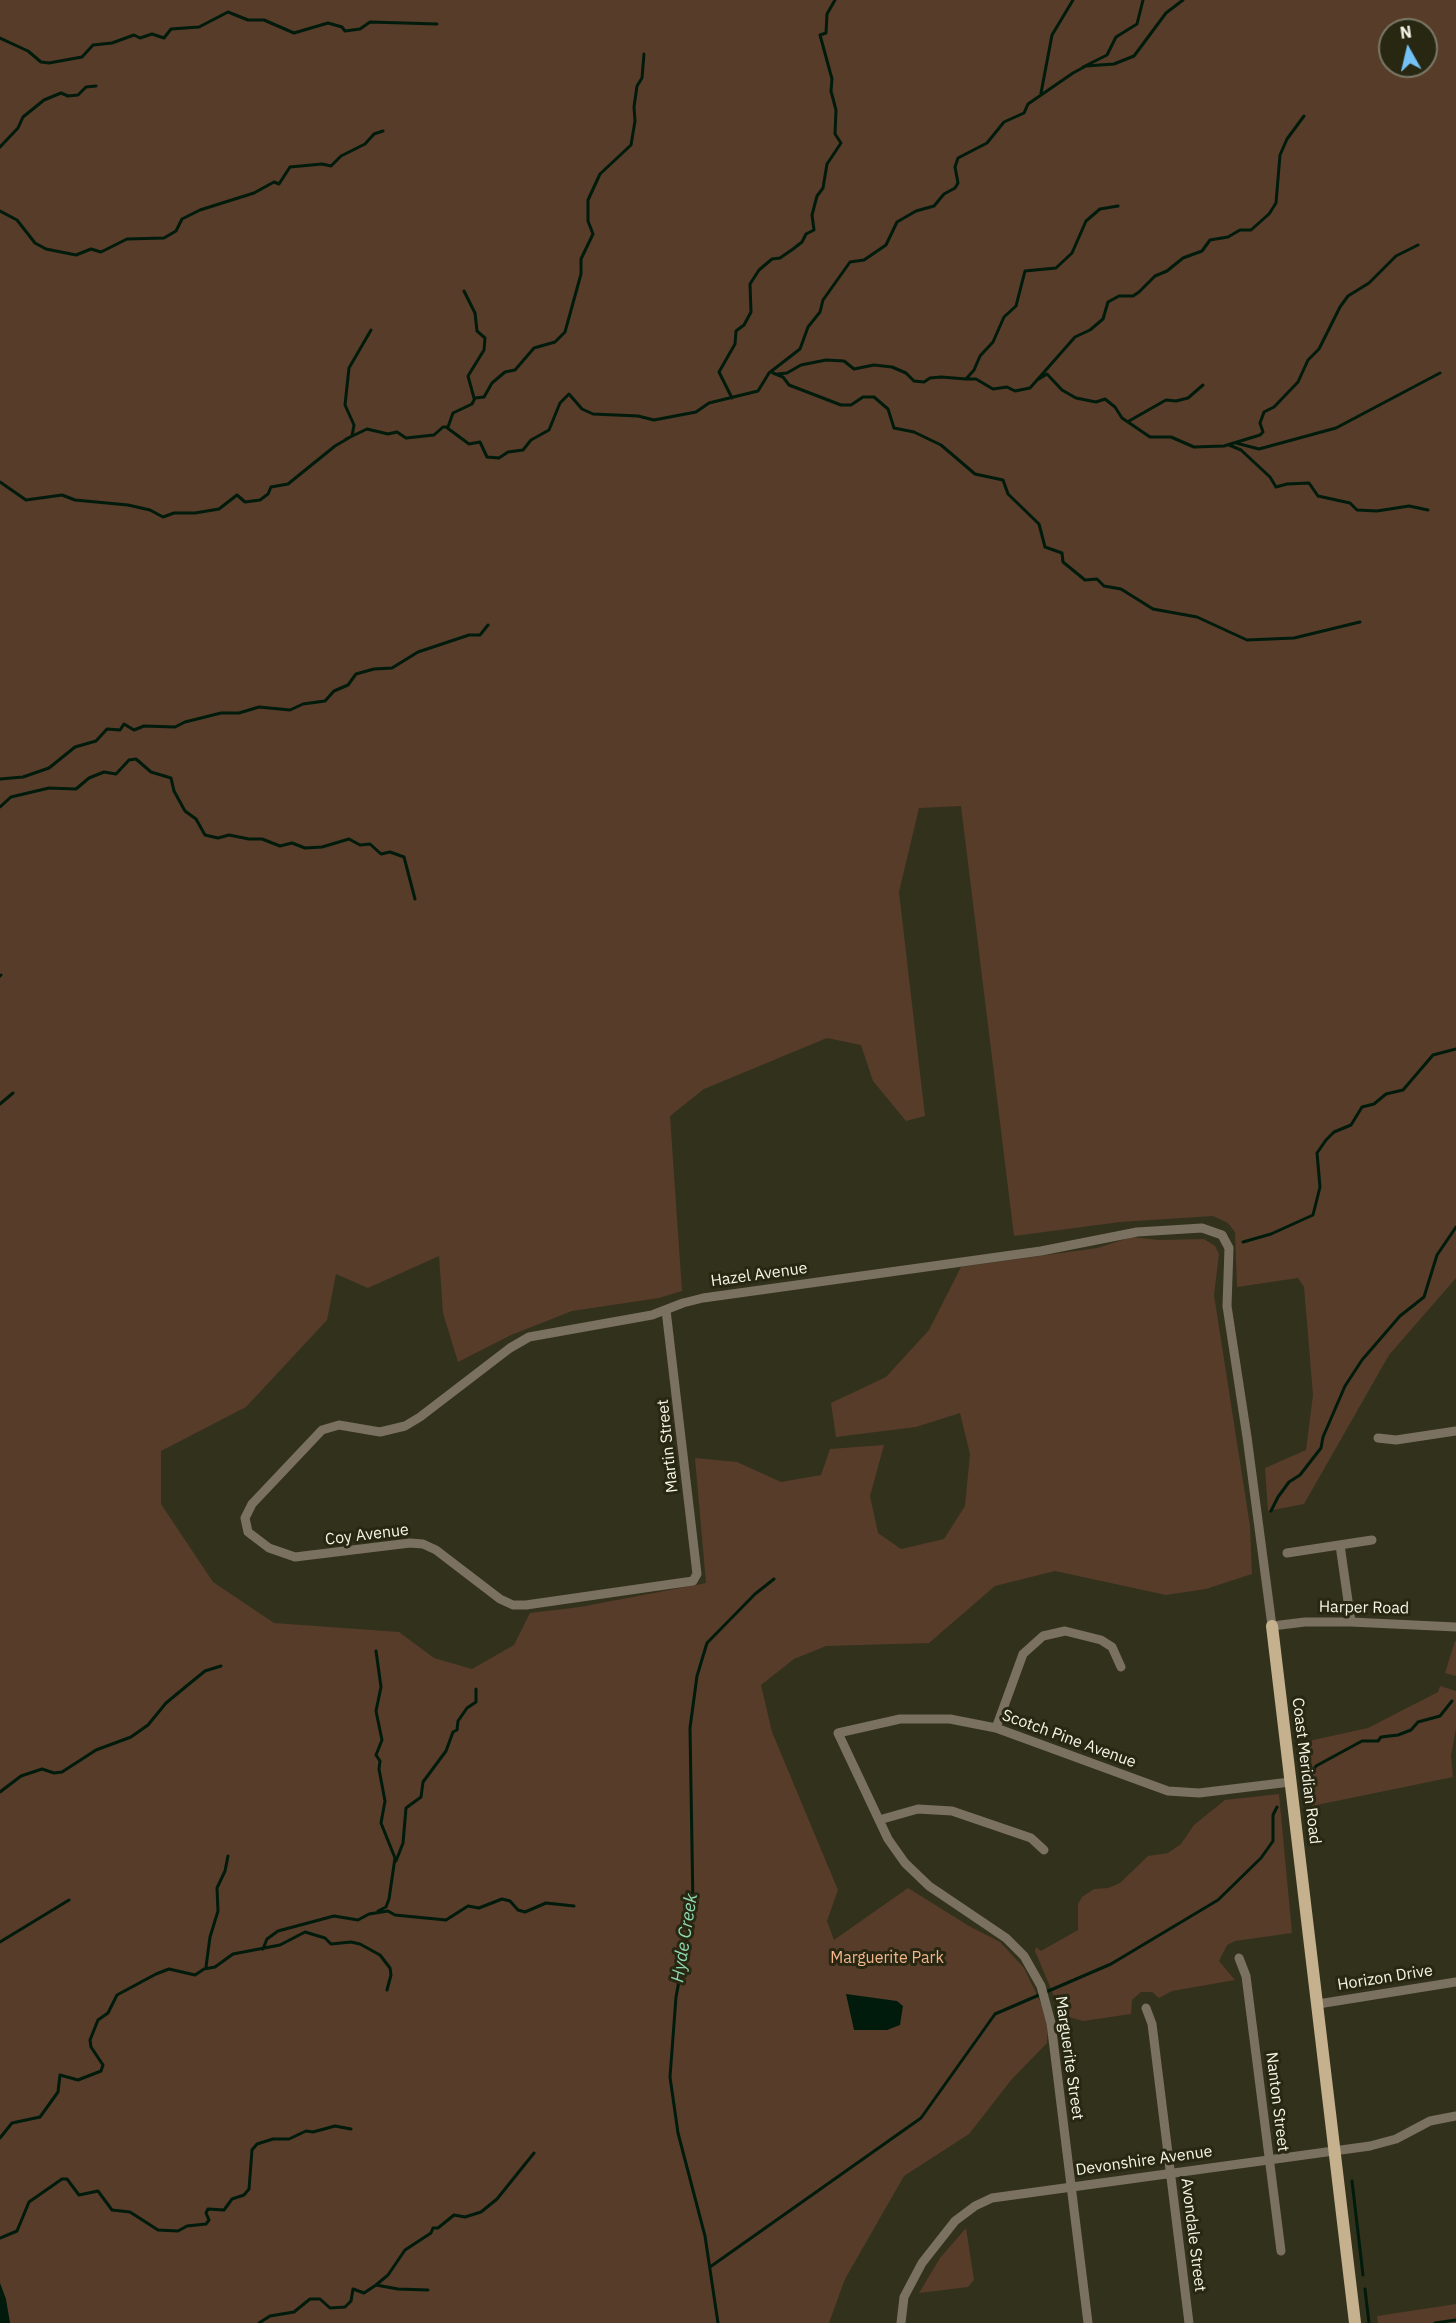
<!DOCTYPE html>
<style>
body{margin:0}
#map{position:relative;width:1456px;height:2323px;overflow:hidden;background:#32311c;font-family:"IBM Plex Sans",sans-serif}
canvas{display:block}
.north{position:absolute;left:1378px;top:18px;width:60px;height:60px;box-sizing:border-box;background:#282712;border:2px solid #7a7967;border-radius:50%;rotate:352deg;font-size:16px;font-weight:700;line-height:24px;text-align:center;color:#f4f5e7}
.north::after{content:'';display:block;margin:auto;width:21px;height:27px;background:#73c1f5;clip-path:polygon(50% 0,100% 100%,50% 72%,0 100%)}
</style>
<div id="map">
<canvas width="1456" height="2323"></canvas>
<div class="north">N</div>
</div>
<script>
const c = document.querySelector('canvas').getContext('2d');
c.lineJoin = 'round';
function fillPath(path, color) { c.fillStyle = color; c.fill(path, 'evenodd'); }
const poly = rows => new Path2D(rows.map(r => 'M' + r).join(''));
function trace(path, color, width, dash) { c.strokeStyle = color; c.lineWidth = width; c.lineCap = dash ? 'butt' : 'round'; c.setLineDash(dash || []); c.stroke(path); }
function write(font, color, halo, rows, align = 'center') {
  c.font = font + ' "IBM Plex Sans",sans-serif'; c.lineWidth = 6; c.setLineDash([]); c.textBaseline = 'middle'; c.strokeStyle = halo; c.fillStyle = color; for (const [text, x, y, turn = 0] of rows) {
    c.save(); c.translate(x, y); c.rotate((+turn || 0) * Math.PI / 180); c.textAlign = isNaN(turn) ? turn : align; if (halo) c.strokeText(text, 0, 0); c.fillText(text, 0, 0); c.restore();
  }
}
fillPath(poly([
 [0,0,1456,0,1456,1278,1389,1355,1304,1504,1268,1511,1265,1468,1306,1450,1313,1395,1304,1287,1298,1278,1237,1287,1235,1232,1228,1223,1213,1216,1120,1222,1014,1236,961,806,919,808,899,892,925,1116,906,1121,873,1081,861,1045,827,1038,704,1089,670,1116,682,1291,659,1298,572,1311,511,1335,458,1362,443,1313,439,1256,368,1288,336,1274,327,1320,246,1407,161,1451,161,1504,213,1582,274,1623,399,1632,434,1658,472,1669,514,1645,530,1613,580,1607,706,1583,695,1458,737,1462,781,1482,821,1475,830,1449,884,1445,870,1496,878,1533,901,1549,944,1539,965,1506,970,1454,960,1413,916,1427,836,1437,831,1403,886,1377,929,1330,961,1267,1097,1248,1132,1237,1159,1240,1204,1239,1215,1246,1219,1254,1214,1295,1250,1526,1252,1574,1206,1589,1166,1595,1055,1571,995,1586,929,1643,826,1646,794,1659,761,1685,772,1732,838,1890,827,1921,834,1940,908,1888,969,1926,1000,1942,1024,1968,1048,2018,1047,2043,1012,2079,969,2134,904,2176,845,2279,829,2323,10,2323,0,2283],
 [1390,30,1426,30,1426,66,1390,66],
 [1455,1641,1456,1641,1456,1676,1445,1673],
 [1440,1686,1456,1691,1456,1728,1451,1756,1453,1777,1312,1806,1304,1742,1368,1728,1438,1692],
 [1279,1794,1292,1933,1235,1941,1227,1945,1219,1961,1235,1980,1172,1991,1159,1998,1152,1992,1141,1992,1132,2000,1131,2014,1083,2021,1062,2015,1035,1951,1036,1947,1041,1951,1078,1930,1078,1904,1082,1897,1094,1889,1108,1888,1120,1883,1148,1856,1168,1853,1181,1844,1194,1825,1225,1800],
 [966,2228,974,2280,968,2287,919,2293,940,2258],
 [1456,2304,1456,2323,1378,2323,1377,2316]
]), '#573c29');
fillPath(poly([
 [846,1994,897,2001,903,2006,900,2025,887,2030,854,2030],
 [0,2283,6,2299,10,2323,0,2323]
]), '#001b0c');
trace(poly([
 [0,38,28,51,41,62,49,63,82,57,93,45,112,43,134,35,140,38,152,34,164,38,171,29,199,27,228,12,248,20,264,20,294,33,328,23,342,27,345,31,360,29,370,22,437,24],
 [1083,67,1107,55,1116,37,1137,24,1143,0],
 [1041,93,1052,35,1073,0],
 [0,147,18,128,23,117,44,100,61,93,68,96,78,95,86,87,96,86],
 [0,211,17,220,35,243,46,249,76,255,91,249,101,252,127,239,164,238,176,231,182,219,200,210,254,193,274,182,279,184,290,167,322,164,331,166,341,156,365,144,374,134,383,131],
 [464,291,475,313,477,331,485,338,484,350,468,376,474,398],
 [773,373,783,377,789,385,841,405,851,405,863,397,874,397,888,409,894,428,914,432,941,445,975,474,1003,480,1008,494,1039,524,1045,547,1062,553,1063,562,1085,580,1097,579,1104,586,1121,589,1153,609,1197,617,1247,640,1294,638,1360,622],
 [778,374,787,373,801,365,826,360,844,361,854,369,874,365,892,367,906,373,914,381,924,382,930,378,941,377,966,379,974,370,980,356,993,342,1004,317,1016,306,1025,271,1056,268,1072,253,1086,221,1100,209,1118,206],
 [966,379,976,379,993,389,1007,387,1015,391,1030,388,1075,337,1090,330,1103,319,1108,302,1119,296,1133,296,1139,292,1155,276,1167,271,1183,258,1202,251,1210,240,1228,237,1240,230,1251,230,1269,214,1276,203,1280,155,1287,139,1304,116],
 [1039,379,1047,374,1062,390,1076,398,1096,402,1105,399,1115,407,1122,418,1150,437,1171,437,1194,447,1224,446,1260,435,1263,432,1260,423,1264,412,1274,407,1298,382,1308,360,1319,349,1340,307,1348,296,1369,283,1396,256,1418,245],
 [732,398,719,372,735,344,736,331,744,325,751,312,750,284,759,270,772,259,780,258,793,249,802,242,806,234,814,230,812,215,817,196,823,188,827,164,841,143,835,134,836,110,831,91,832,79,820,35,826,33,827,14,835,0],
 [1129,421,1166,400,1176,401,1188,398,1203,385],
 [446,427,469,444,480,442,487,457,499,458,508,452,523,450,531,440,549,430,560,403,569,394,582,409,593,414,638,416,654,420,696,412,709,403,758,391,769,373,800,349,808,327,820,312,823,300,850,262,864,260,886,245,897,222,916,211,934,206,944,194,955,188,958,183,955,167,958,158,987,143,1004,122,1024,113,1028,104,1073,73,1086,66,1114,64,1134,56,1166,13,1183,0],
 [346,439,367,429,388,434,397,432,406,438,434,435,443,427,448,427,453,413,472,404,475,398,484,397,492,383,505,372,515,370,534,348,555,342,565,332,581,274,581,259,593,234,588,221,588,200,600,174,631,145,635,121,634,107,637,86,642,78,644,54],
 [1236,443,1259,449,1336,428,1440,373],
 [1229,445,1241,450,1270,477,1276,487,1287,484,1309,483,1318,496,1350,503,1357,510,1377,511,1409,506,1428,510],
 [0,482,26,500,62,495,75,500,128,505,150,510,163,517,174,513,195,513,219,509,237,495,245,502,260,500,268,494,271,487,288,484,335,446,352,436,354,425,345,405,349,368,371,330],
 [0,779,23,777,49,768,75,747,96,741,107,729,120,730,124,724,134,730,144,726,175,727,185,722,221,713,239,713,259,707,290,710,303,704,325,701,334,691,348,685,356,674,374,669,392,668,418,652,469,635,480,635,488,625],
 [0,807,11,797,49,788,76,789,89,778,104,772,116,774,129,760,136,759,151,772,171,778,174,791,185,811,196,819,205,835,218,838,229,835,249,839,262,839,280,846,292,843,305,848,322,847,349,839,360,845,370,844,381,854,390,852,404,857,415,899],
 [0,976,1,975],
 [0,1104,13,1093],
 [1243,1242,1271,1234,1313,1215,1320,1187,1317,1153,1326,1140,1334,1132,1351,1125,1362,1107,1374,1104,1386,1094,1403,1090,1433,1055,1456,1049],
 [1271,1511,1278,1497,1289,1482,1300,1475,1321,1448,1323,1437,1345,1386,1362,1360,1400,1316,1424,1297,1437,1255,1456,1227],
 [376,1651,381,1687,376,1711,382,1740,376,1755,380,1761,379,1769,385,1801,381,1823,395,1858,389,1899,386,1907,378,1911],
 [1309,1778,1316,1766,1362,1741,1378,1741,1381,1737,1398,1735,1411,1730,1418,1722,1440,1716,1452,1701],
 [0,1792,21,1776,42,1769,54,1773,62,1772,96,1750,131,1737,148,1725,166,1703,189,1684,205,1671,221,1666],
 [396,1861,403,1843,406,1808,421,1797,423,1782,446,1751,453,1732,457,1730,458,1721,467,1708,476,1702,476,1689],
 [0,1942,69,1900],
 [263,1949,267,1939,278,1931,334,1916,358,1920,369,1914,388,1911,395,1915,446,1920,468,1906,479,1908,502,1899,510,1901,518,1910,525,1912,546,1903,574,1906],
 [206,1967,210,1937,218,1911,217,1888,225,1871,228,1856],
 [0,2138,12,2123,40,2117,58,2092,60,2075,78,2080,101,2071,103,2065,91,2047,90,2040,98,2020,108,2013,117,1995,156,1974,169,1969,195,1975,204,1969,215,1967,233,1954,280,1945,305,1932,325,1938,331,1944,351,1942,360,1944,380,1955,390,1968,391,1975,387,1990],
 [1352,2181,1363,2275],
 [0,2238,17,2231,29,2202,62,2179,67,2179,79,2195,98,2191,112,2210,130,2212,158,2230,178,2231,187,2226,206,2224,209,2220,206,2213,208,2209,224,2210,232,2199,244,2195,249,2189,252,2150,257,2144,273,2139,289,2139,306,2131,313,2132,335,2126,351,2129],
 [710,2267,921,2118,995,2014,1111,1964,1218,1900,1261,1858,1273,1841,1273,1815,1277,1807],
 [376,2285,398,2289,428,2290],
 [1365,2289,1369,2323],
 [259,2323,270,2316,294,2312,310,2299,320,2299,330,2308,345,2307,351,2301,353,2289,364,2293,376,2285,388,2275,405,2250,431,2233,433,2228,438,2228,454,2215,465,2217,481,2212,497,2199,534,2153],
 [718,2323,705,2236,678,2133,670,2077,676,1997,693,1907,690,1728,697,1676,707,1643,755,1594,774,1579],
 [1435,2323,1456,2320]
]), '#001b0c', 3);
trace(poly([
 [666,1310,697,1574,693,1581,526,1605,513,1605,500,1599,436,1550,423,1544,410,1543,295,1557,269,1548,248,1532,245,1518,252,1504,322,1430,339,1425,380,1432,405,1426,420,1417,510,1348,529,1337,652,1315,683,1303,703,1298,1041,1251,1137,1232,1202,1228,1222,1235,1229,1248,1227,1306,1247,1437,1272,1626,1305,1622,1351,1622,1456,1627],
 [1378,1438,1396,1440,1456,1431],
 [1340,1545,1351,1622],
 [1287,1553,1372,1540],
 [996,1728,1023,1654,1043,1636,1065,1631,1101,1640,1112,1647,1121,1667],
 [879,1820,918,1809,952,1811,1031,1838,1044,1850],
 [1239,1958,1246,1976,1281,2251],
 [1318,2004,1456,1982],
 [1146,2008,1152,2024,1189,2323],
 [901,2323,904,2297,922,2263,955,2221,975,2206,992,2198,1370,2146,1396,2139,1430,2121,1456,2116],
 [1088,2323,1051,2023,1041,1986,1024,1956,1006,1938,929,1886,905,1863,888,1839,838,1733,900,1719,950,1719,996,1728,1168,1791,1199,1793,1290,1782]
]), '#7b7160', 9);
trace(poly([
 [1272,1626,1355,2323]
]), '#c5b18e', 12);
write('16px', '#f4f5e7', '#282712', [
 ["Hazel Avenue",759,1275,-8],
 ["Martin Street",668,1446,-96],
 ["Coy Avenue",367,1535,-7],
 ["Harper Road",1364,1608,1],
 ["Scotch Pine Avenue",1069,1739,20],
 ["Coast Meridian Road",1306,1771,83],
 ["Horizon Drive",1385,1978,-9],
 ["Marguerite Street",1069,2058,82],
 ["Nanton Street",1277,2102,83],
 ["Devonshire Avenue",1144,2161,-8],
 ["Avondale Street",1193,2235,83]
]);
write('16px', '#f4b58c', '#282712', [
 ["Marguerite Park",887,1958]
]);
write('italic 18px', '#8ed7b0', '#282712', [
 ["Hyde Creek",685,1938,-81]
]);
</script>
